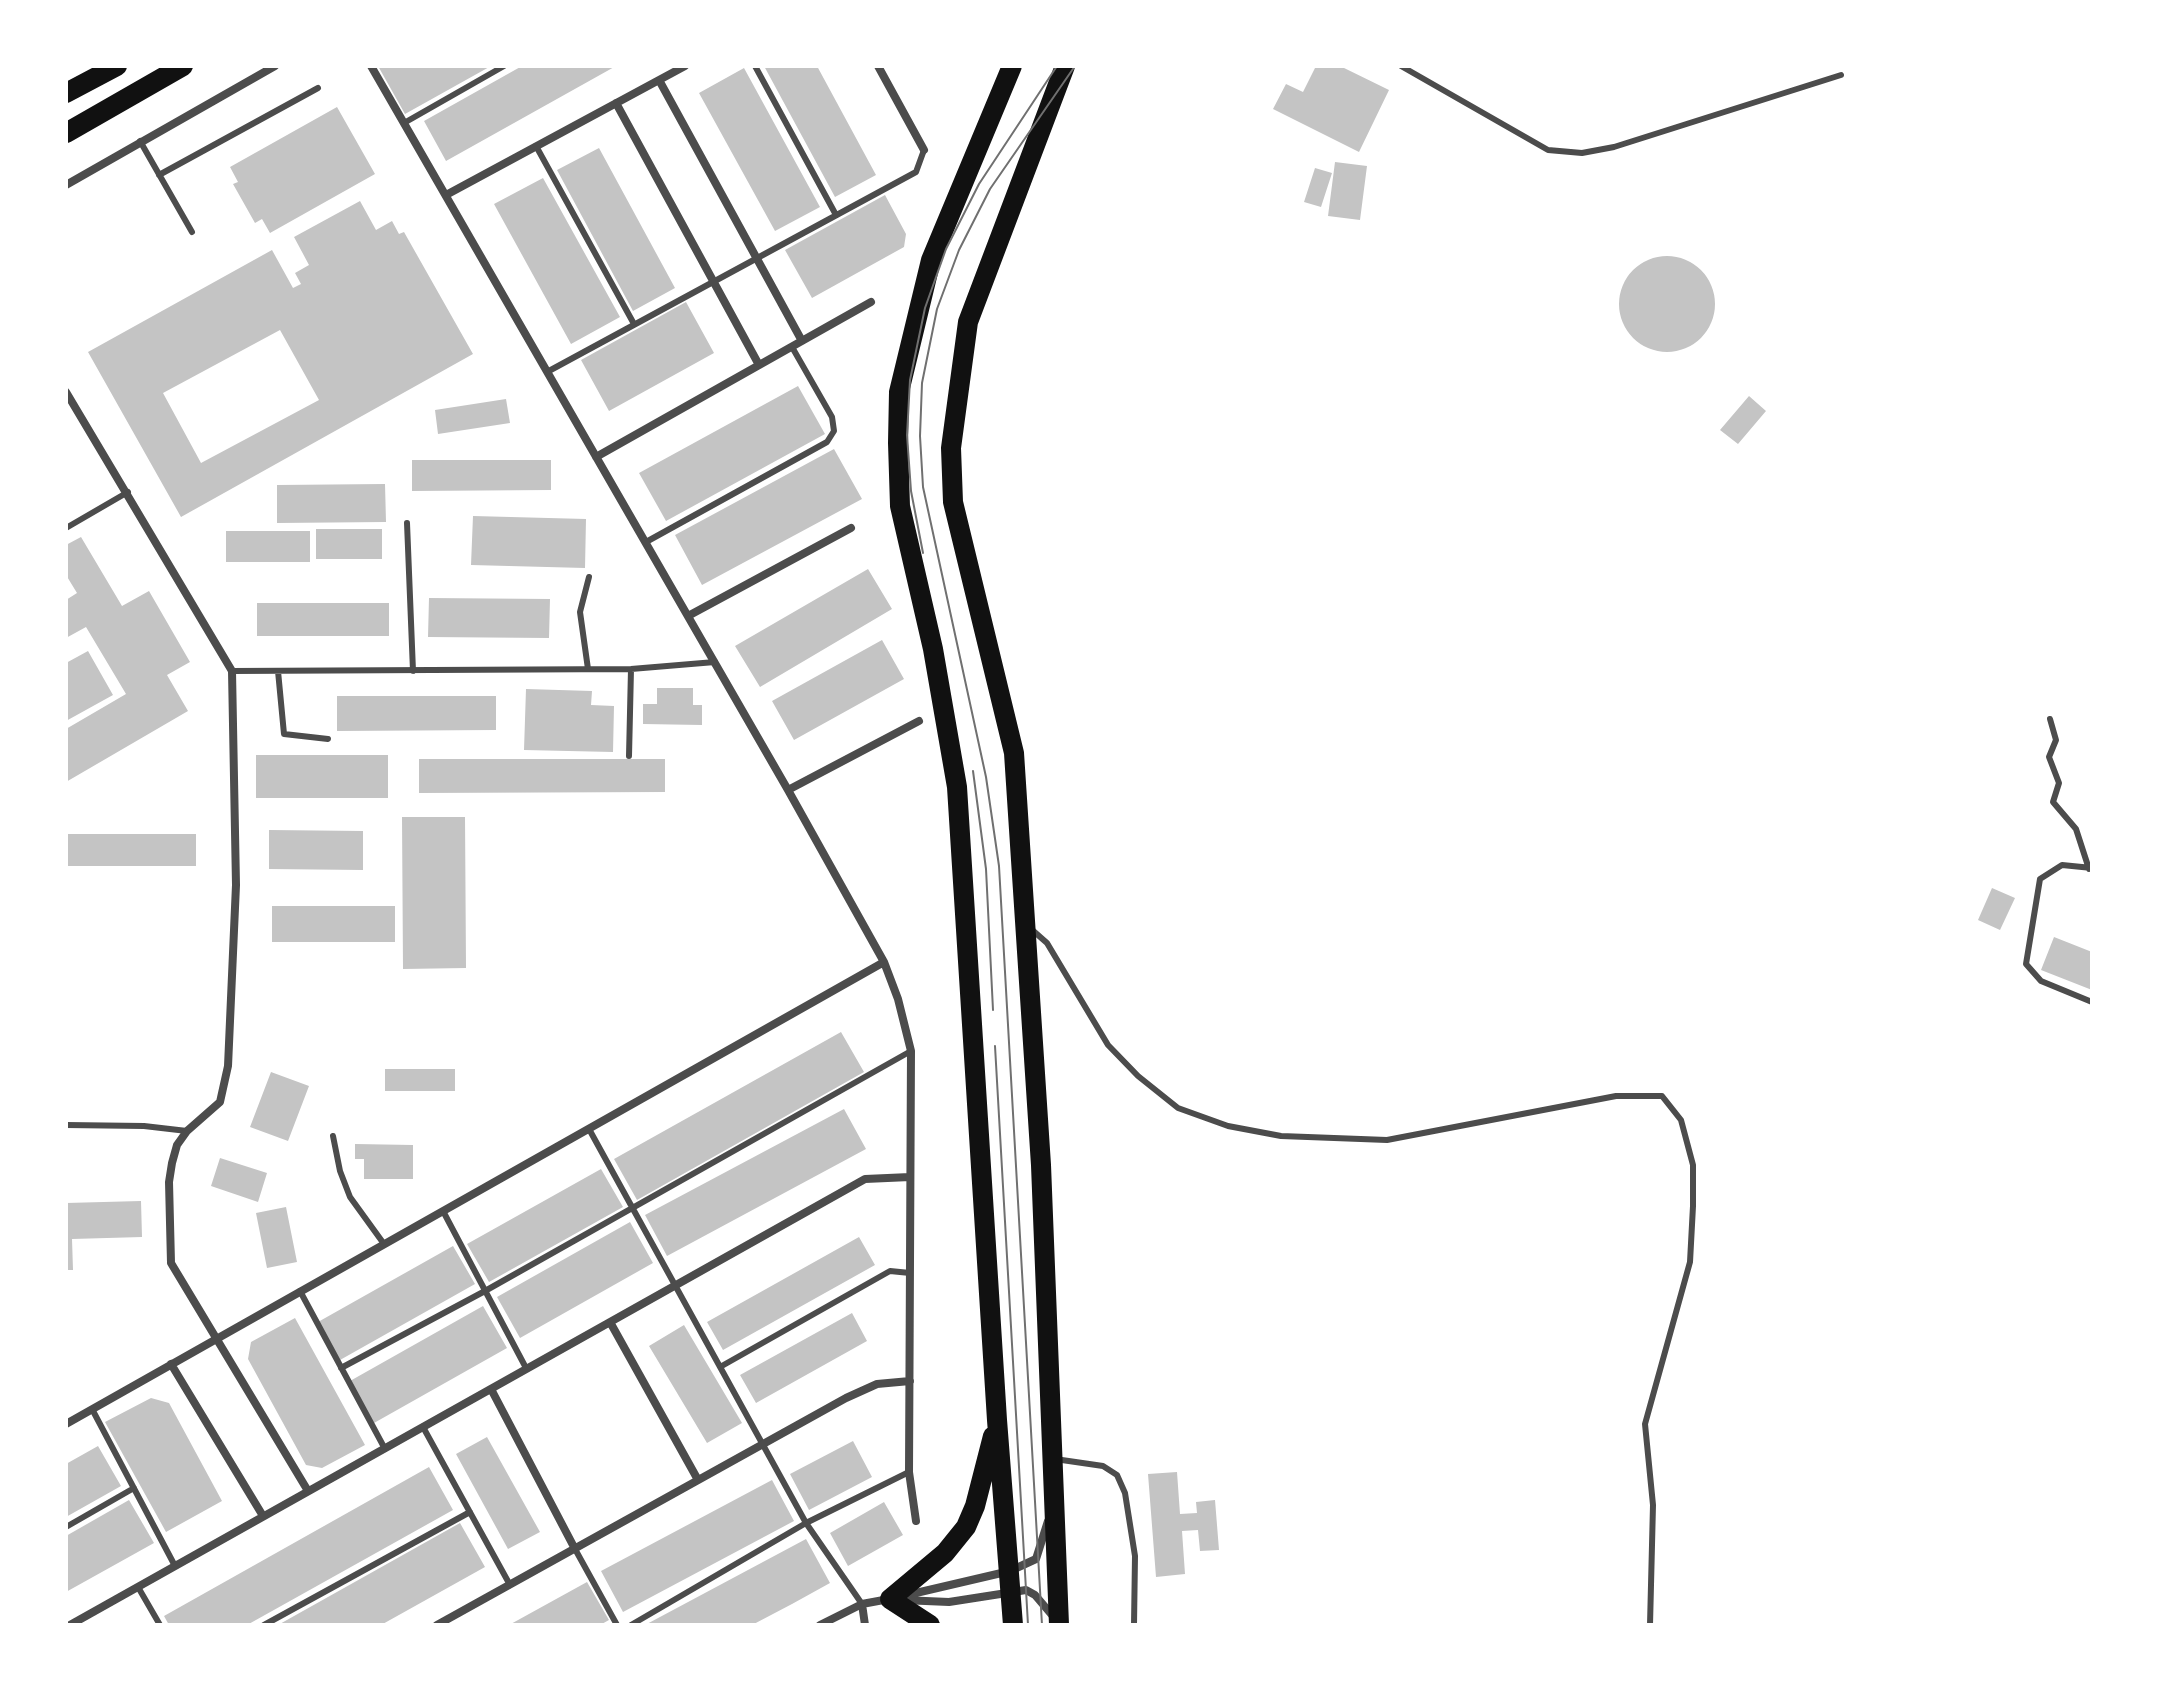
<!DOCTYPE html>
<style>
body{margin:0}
#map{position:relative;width:2158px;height:1691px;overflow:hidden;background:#fff;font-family:"IBM Plex Sans",sans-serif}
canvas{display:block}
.frame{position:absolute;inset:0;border:68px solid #fff;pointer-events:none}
</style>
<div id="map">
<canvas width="2158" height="1691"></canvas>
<div class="frame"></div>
</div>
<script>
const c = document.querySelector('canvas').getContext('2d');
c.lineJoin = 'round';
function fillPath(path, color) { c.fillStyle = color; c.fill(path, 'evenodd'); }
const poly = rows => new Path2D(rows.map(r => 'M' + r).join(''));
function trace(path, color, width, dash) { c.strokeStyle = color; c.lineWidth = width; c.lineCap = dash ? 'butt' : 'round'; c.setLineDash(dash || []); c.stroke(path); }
fillPath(poly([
 [378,66,491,66,405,114],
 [522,66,616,66,446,161,424,121],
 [764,66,817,66,876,175,835,197],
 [1316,66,1340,66,1389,90,1359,152,1273,109,1286,84,1303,92],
 [744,68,820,207,775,231,699,93],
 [337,107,375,174,270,233,262,219,255,223,233,184,238,182,230,167],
 [599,148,675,288,633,311,557,170],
 [1335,162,1367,166,1360,220,1328,216],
 [1315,168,1332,173,1321,207,1304,202],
 [543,178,620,317,571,344,494,204],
 [885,195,906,234,904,247,812,298,785,250],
 [360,201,376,230,392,221,399,234,404,232,473,354,181,517,88,352,272,250,293,288,301,284,295,273,309,265,294,237],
 [280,330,319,400,201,463,163,393],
 '1619 304a48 48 0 1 1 96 0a48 48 0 1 1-96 0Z',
 [686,302,714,353,609,411,581,360],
 [798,386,825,434,666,521,639,473],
 [1749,396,1766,411,1738,444,1720,430],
 [506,399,510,423,438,434,435,410],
 [834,449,862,499,702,585,675,535],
 [412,460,551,460,551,490,412,491],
 [385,484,386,522,277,523,277,485],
 [473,516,586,519,585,568,471,565],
 [316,529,382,529,382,559,316,559],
 [226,531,310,531,310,562,226,562],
 [81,537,122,606,149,591,190,662,167,675,188,711,66,782,66,729,126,694,86,627,66,638,66,600,77,593,66,575,66,545],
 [868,569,892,609,760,687,735,646],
 [429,598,550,599,549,638,428,637],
 [257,603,389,603,389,636,257,636],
 [882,640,904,679,794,740,772,701],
 [88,651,113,695,66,721,66,663],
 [657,688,693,688,693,705,702,705,702,725,643,724,643,704,657,704],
 [526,689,592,691,591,705,614,706,613,752,524,750],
 [337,696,496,696,496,730,337,731],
 [256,755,388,755,388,798,256,798],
 [419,759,665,759,665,792,419,793],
 [402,817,465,817,466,968,403,969],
 [269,830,363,831,363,870,269,869],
 [66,834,196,834,196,866,66,866],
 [1992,888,2015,898,2000,930,1978,920],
 [272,906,395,906,395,942,272,942],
 [2054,937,2092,952,2092,990,2041,970],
 [841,1032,864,1072,637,1200,614,1159],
 [385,1069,455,1069,455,1091,385,1091],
 [271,1072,309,1086,288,1141,250,1127],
 [844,1109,866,1149,667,1256,645,1215],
 [355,1144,413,1145,413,1179,364,1179,364,1159,355,1159],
 [220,1158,267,1173,258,1202,211,1186],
 [601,1169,623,1207,489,1282,467,1244],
 [141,1201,142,1237,72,1239,73,1270,66,1270,66,1203],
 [286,1207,297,1262,267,1268,256,1213],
 [630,1222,653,1263,520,1338,497,1297],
 [859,1237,875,1265,723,1350,707,1322],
 [453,1246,475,1284,340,1360,318,1322],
 [483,1306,507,1348,374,1423,350,1381],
 [852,1313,867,1341,756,1403,740,1375],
 [295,1318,365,1445,322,1468,306,1465,248,1359,251,1342],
 [684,1325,742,1423,707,1443,649,1346],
 [151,1398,169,1403,222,1501,166,1532,105,1422],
 [487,1437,540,1532,508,1549,456,1454],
 [853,1441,872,1477,809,1510,790,1474],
 [98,1446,121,1486,66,1517,66,1464],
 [429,1467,453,1510,247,1625,169,1625,164,1616],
 [1177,1472,1180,1514,1197,1513,1196,1502,1215,1500,1219,1550,1200,1551,1198,1530,1182,1531,1185,1574,1156,1577,1148,1474],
 [772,1480,794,1521,623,1612,601,1571],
 [129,1500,154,1543,66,1592,66,1536],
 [884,1502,903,1535,848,1566,830,1533],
 [460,1523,485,1567,381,1625,278,1625],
 [806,1539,830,1583,792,1604,752,1625,645,1625],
 [587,1582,609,1620,600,1625,509,1625]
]), '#c4c4c4');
trace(poly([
 [755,66,836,215],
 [1401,66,1548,150,1582,153,1614,147,1841,75],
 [404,123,504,66],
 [140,141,192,232],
 [536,146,634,324],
 [159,175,318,88],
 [547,372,916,172,924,150],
 [407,523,413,671],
 [66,528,128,492],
 [646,542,827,442,834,431,832,417,792,347],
 [588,669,580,612,589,577],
 [232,671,631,669,715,662],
 [278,671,284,734,328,739],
 [2050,719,2056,740,2049,757,2059,783,2053,802,2076,829,2089,869],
 [629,756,631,669],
 [2092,868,2062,865,2040,879,2026,964,2041,981,2092,1002],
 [1030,928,1047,943,1108,1045,1138,1076,1178,1108,1228,1126,1281,1136,1387,1140,1616,1096,1662,1096,1681,1120,1693,1165,1693,1206,1690,1262,1645,1424,1653,1505,1650,1625],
 [66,1125,144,1126,187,1131],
 [589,1129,806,1523,862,1604],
 [333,1136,340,1171,350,1197,384,1244],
 [443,1211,526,1368],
 [300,1291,385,1449],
 [720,1367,890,1271,910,1273],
 [341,1368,485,1291,911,1051],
 [92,1409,175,1566],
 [423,1427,510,1585],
 [1055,1459,1103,1466,1117,1475,1125,1493,1135,1556,1134,1625],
 [66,1527,134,1488],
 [575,1549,617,1625],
 [138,1587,160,1625],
 [264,1625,470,1512],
 [631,1625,806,1523,909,1472]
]), '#4c4c4c', 6);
trace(poly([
 [371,66,788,790,884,962,898,999,911,1051,909,1472,916,1521],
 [878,66,924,150],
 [659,80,802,341],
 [616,103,759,365],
 [66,185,275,66],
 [446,195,685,66],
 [66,392,232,671,236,885,228,1066,220,1102,187,1131,177,1145,172,1163,169,1182,171,1263,308,1491],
 [596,457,871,302],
 [688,616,851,528],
 [788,790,919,721],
 [610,1322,698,1480],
 [171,1364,263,1516],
 [491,1389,575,1549],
 [66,1424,884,962],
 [903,1596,1010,1571,1036,1559,1048,1521],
 [902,1600,949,1602,1026,1590,1035,1595,1052,1615],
 [862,1604,865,1625],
 [70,1625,865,1179,910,1177],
 [437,1625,846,1398,877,1384,910,1381],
 [820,1625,862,1604,889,1599]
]), '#4c4c4c', 8);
trace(poly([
 [1012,66,931,260,899,392,898,443,900,506,933,649,957,787,997,1420,1013,1625],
 [66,93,117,66],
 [66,133,183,66],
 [930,1625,890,1599,945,1553,966,1527,975,1506,993,1436],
 [1059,1625,1041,1165,1014,753,953,502,951,448,968,322,1065,66]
]), '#111', 20);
trace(poly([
 [923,553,911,491,907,435,910,380,925,308,946,249,979,184,1057,66],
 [973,771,986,869,993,1010],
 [995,1046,1028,1625],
 [1042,1625,999,866,986,777,923,487,920,436,922,383,937,309,959,250,990,189,1075,66]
]), '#707070', 2);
</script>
